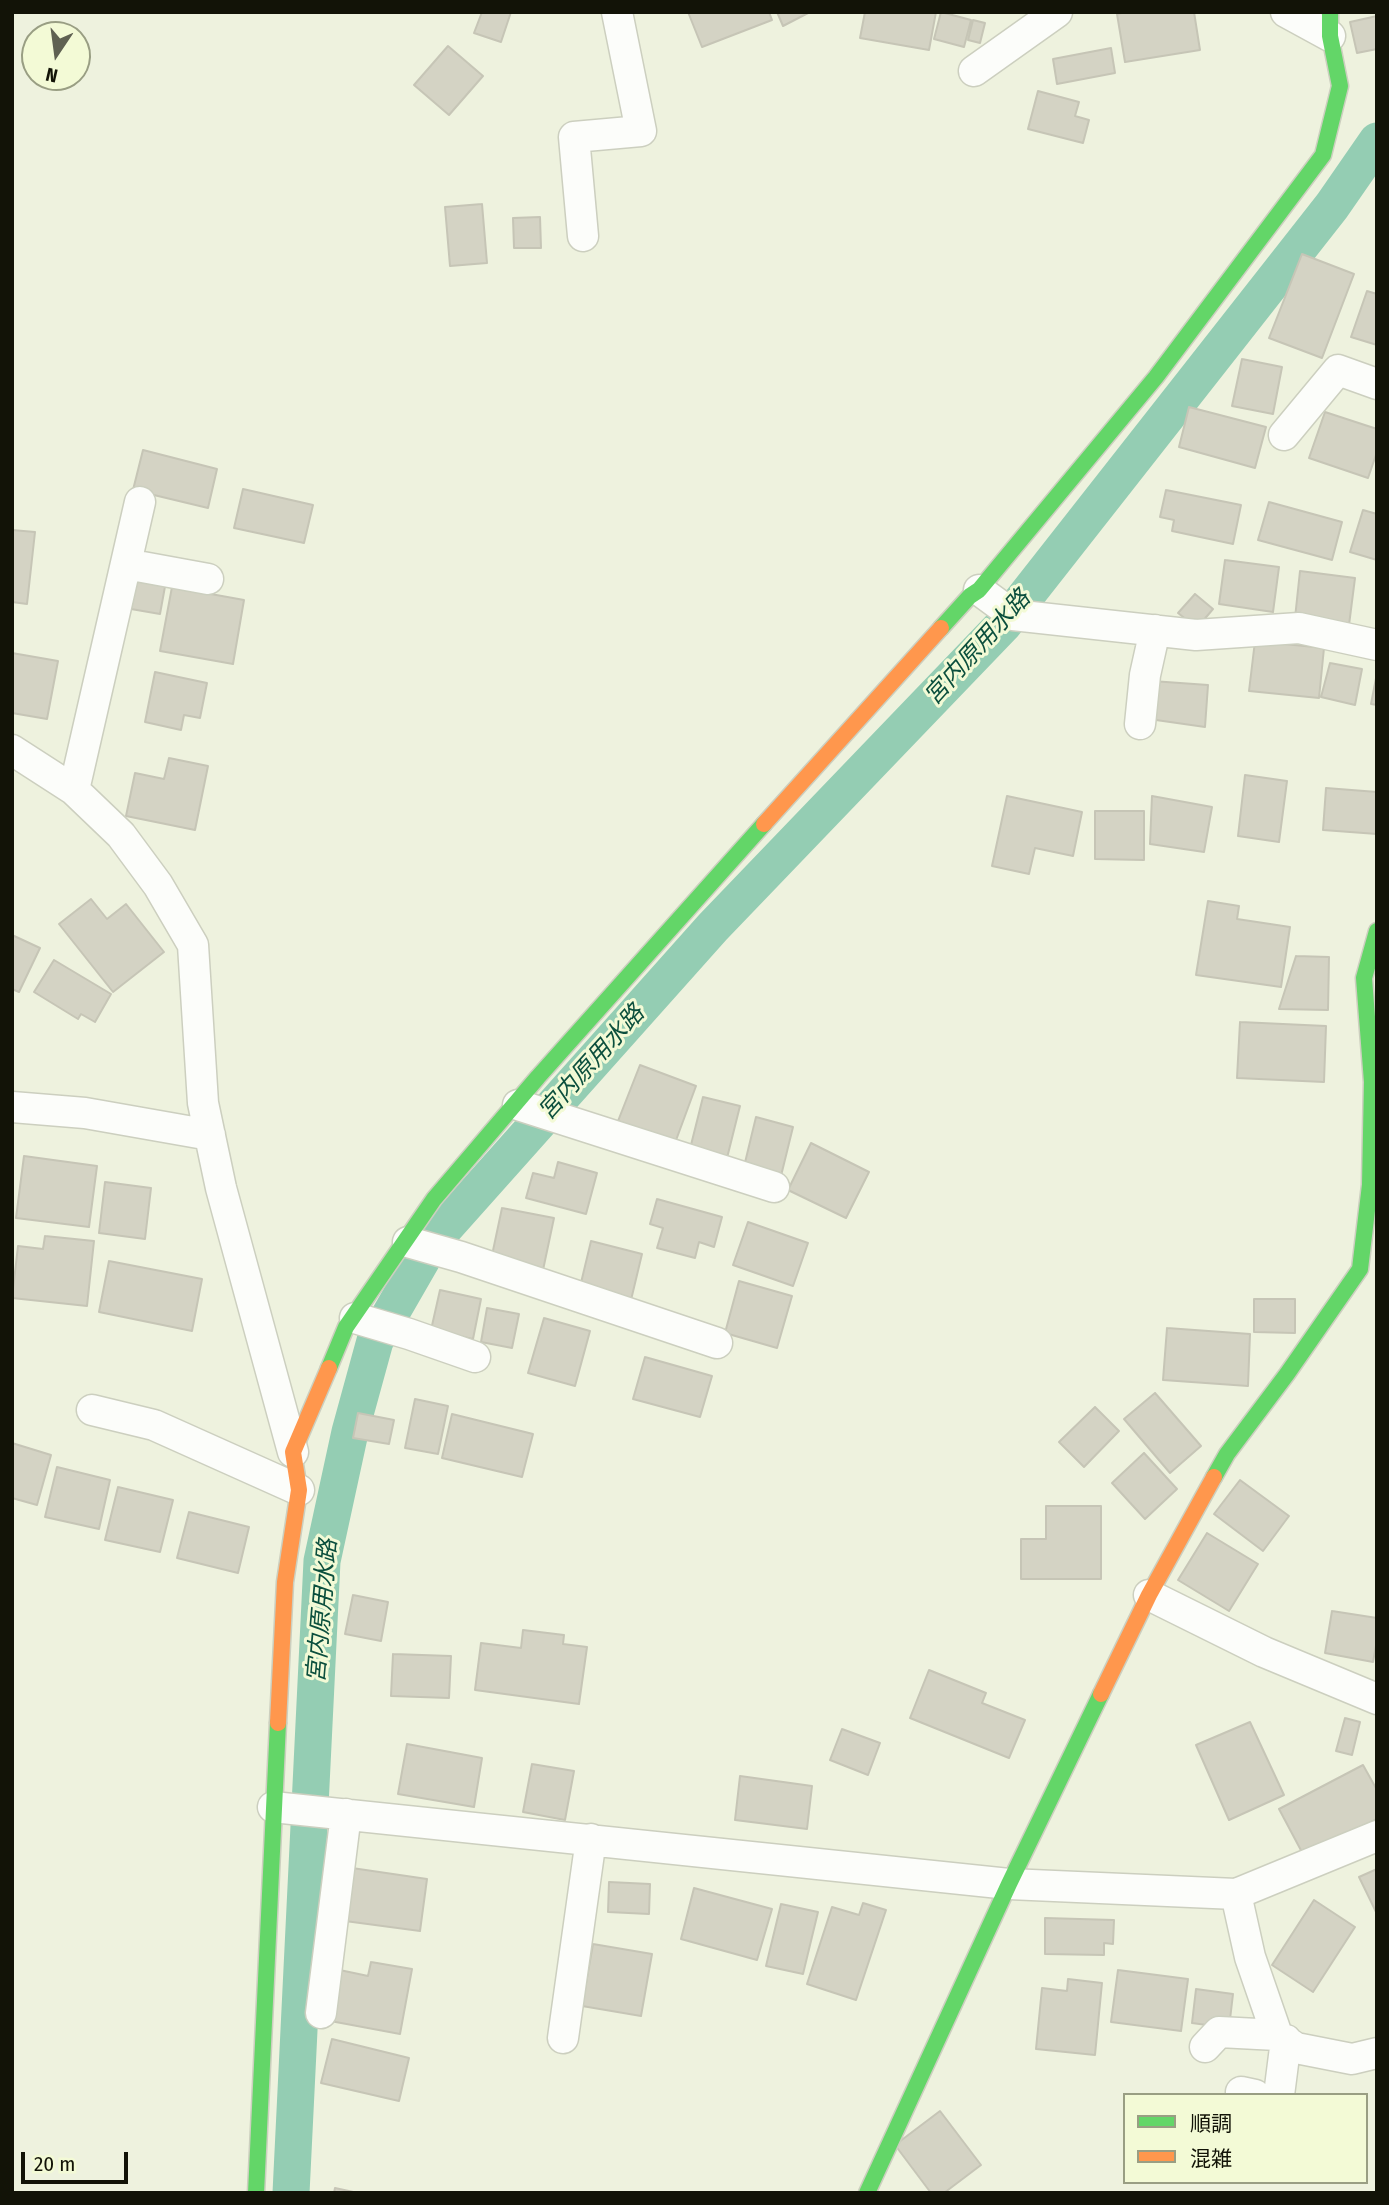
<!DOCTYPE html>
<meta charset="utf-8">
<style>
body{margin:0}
#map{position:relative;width:1389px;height:2205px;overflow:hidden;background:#eef2de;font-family:"Fira Sans Condensed","Noto Sans JP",sans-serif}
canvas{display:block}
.frame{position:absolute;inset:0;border:14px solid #121307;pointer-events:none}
.legend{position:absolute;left:1123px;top:2093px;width:245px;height:91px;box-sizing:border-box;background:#f3fad6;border:2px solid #999e83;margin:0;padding:9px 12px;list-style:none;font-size:21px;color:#121307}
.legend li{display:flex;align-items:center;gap:14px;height:35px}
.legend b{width:35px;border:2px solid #999e83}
.north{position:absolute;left:21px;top:21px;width:70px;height:70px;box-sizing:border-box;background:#f3fad6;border:2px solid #999e83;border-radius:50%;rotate:193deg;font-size:19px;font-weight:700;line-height:28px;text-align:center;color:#121307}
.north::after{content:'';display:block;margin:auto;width:24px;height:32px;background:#5f6152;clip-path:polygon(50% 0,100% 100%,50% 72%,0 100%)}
.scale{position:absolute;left:21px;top:2152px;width:107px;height:32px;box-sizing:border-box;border:4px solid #121307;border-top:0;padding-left:9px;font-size:21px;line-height:24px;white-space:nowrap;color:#121307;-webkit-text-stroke:5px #f3fad6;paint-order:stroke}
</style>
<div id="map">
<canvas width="1389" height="2205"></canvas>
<div class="frame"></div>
<ul class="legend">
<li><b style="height:9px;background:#63d668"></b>順調</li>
<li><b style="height:9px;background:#ff974d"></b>混雑</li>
</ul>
<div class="north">N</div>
<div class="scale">20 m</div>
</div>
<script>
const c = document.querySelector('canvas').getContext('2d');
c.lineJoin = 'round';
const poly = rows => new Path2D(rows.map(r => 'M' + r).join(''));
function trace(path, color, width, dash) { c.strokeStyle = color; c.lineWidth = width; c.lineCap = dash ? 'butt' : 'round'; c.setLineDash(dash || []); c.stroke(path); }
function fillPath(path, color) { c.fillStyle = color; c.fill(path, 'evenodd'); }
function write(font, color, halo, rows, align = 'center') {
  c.font = font + ' "Fira Sans Condensed","Noto Sans JP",sans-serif'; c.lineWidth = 6; c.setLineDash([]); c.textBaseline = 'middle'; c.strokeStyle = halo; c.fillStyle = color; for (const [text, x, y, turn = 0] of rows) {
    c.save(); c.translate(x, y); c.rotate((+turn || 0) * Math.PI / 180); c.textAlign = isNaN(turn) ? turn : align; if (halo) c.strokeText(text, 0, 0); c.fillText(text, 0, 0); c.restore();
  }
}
trace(poly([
 [291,2193,322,1561,350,1432,375,1341,432,1242,713,927,1003,625,1332,206,1377,141]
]), '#94cdb3', 37);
const building = poly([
 [482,12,511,12,501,42,474,33,482,12],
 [688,12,769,12,772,20,702,47,688,12],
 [777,12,810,12,783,26,777,12],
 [865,12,936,12,929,50,860,38,865,12],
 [941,12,971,20,964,47,934,39,941,12],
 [1126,12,1194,12,1200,50,1125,62,1117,14,1126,12],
 [1377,16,1377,49,1357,53,1350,22,1377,16],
 [973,20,985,23,980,43,968,40,973,20],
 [448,46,483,76,449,115,414,85,448,46],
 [1111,48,1115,73,1057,84,1053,59,1111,48],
 [1038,91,1079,102,1075,116,1089,120,1083,143,1028,129,1038,91],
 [482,204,487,263,450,266,445,207,482,204],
 [540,217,541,248,514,248,513,218,540,217],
 [1302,254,1354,274,1322,358,1269,338,1302,254],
 [1367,291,1377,294,1377,345,1351,337,1367,291],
 [1242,359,1282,367,1273,414,1232,406,1242,359],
 [1189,407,1266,427,1255,468,1179,447,1189,407],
 [1325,412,1377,429,1377,452,1368,478,1309,458,1325,412],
 [143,450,217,469,208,508,133,490,143,450],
 [243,489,313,505,304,543,234,528,243,489],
 [1166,490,1241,505,1233,544,1172,531,1174,520,1160,517,1166,490],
 [1269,502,1342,522,1332,560,1258,540,1269,502],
 [1363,510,1377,514,1377,560,1350,552,1363,510],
 [12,530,35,532,27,604,12,602,12,530],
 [1225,560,1279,567,1273,612,1219,604,1225,560],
 [1300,571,1355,578,1349,625,1295,618,1300,571],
 [137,576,166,581,160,614,131,609,137,576],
 [172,587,244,600,233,664,160,651,172,587],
 [1195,594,1213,609,1197,628,1178,613,1195,594],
 [1255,641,1324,648,1319,698,1249,691,1255,641],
 [12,653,58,661,47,719,12,713,12,653],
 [1330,663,1362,669,1355,705,1321,697,1330,663],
 [155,672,207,683,200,718,184,715,181,730,145,722,155,672],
 [1377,673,1377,705,1371,704,1377,673],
 [1152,681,1208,685,1205,727,1149,719,1152,681],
 [169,758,208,766,195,830,126,816,135,773,164,779,169,758],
 [1245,775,1287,781,1279,842,1238,836,1245,775],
 [1326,788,1377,792,1377,834,1323,830,1326,788],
 [1007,796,1082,812,1073,856,1035,848,1029,874,992,866,1007,796],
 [1152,796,1212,807,1204,852,1150,844,1152,796],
 [1095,811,1144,811,1144,860,1095,859,1095,811],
 [91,899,107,919,126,904,164,952,113,992,59,924,91,899],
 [1208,901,1239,906,1237,919,1290,927,1281,987,1196,975,1208,901],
 [12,935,40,948,19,992,12,989,12,935],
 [1296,956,1329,957,1328,1010,1279,1009,1296,956],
 [54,960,111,994,95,1022,81,1014,78,1019,34,992,54,960],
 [1240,1022,1326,1026,1324,1082,1237,1078,1240,1022],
 [640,1065,696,1086,675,1143,618,1121,640,1065],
 [703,1097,740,1106,726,1162,689,1153,703,1097],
 [756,1117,793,1127,779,1184,742,1175,756,1117],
 [811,1143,869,1172,846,1218,788,1190,811,1143],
 [24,1156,97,1166,89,1227,16,1218,24,1156],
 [558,1162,597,1173,586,1214,526,1198,533,1173,554,1178,558,1162],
 [105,1182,151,1188,145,1239,99,1233,105,1182],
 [657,1199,722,1217,714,1247,699,1242,695,1258,657,1248,663,1228,650,1224,657,1199],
 [502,1208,554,1218,543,1270,491,1260,502,1208],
 [748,1222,808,1243,793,1286,733,1265,748,1222],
 [45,1236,94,1241,87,1306,12,1298,18,1246,43,1249,45,1236],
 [591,1241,642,1254,631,1300,580,1287,591,1241],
 [109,1261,202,1279,192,1331,99,1312,109,1261],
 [739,1281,792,1296,777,1348,725,1333,739,1281],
 [440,1290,481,1299,473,1339,431,1330,440,1290],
 [1254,1299,1295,1299,1295,1333,1254,1332,1254,1299],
 [487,1308,519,1314,512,1348,481,1342,487,1308],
 [544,1318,590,1331,575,1386,528,1373,544,1318],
 [1167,1328,1250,1334,1248,1386,1163,1380,1167,1328],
 [645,1357,712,1376,700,1417,633,1399,645,1357],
 [1155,1393,1201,1446,1170,1473,1124,1419,1155,1393],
 [415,1399,448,1406,438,1454,405,1448,415,1399],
 [1095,1407,1119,1431,1084,1467,1059,1442,1095,1407],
 [358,1413,394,1420,389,1444,353,1438,358,1413],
 [452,1414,533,1434,522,1477,442,1458,452,1414],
 [12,1443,51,1455,37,1505,12,1498,12,1443],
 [1144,1453,1177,1489,1145,1519,1112,1483,1144,1453],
 [57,1467,110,1480,99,1529,45,1517,57,1467],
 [1240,1480,1289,1516,1263,1551,1214,1514,1240,1480],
 [118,1487,173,1500,160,1552,105,1540,118,1487],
 [1046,1506,1101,1506,1101,1579,1021,1579,1021,1539,1046,1539,1046,1506],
 [189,1512,249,1527,238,1573,177,1558,189,1512],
 [1207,1533,1258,1564,1229,1611,1178,1580,1207,1533],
 [353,1595,388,1602,381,1641,345,1634,353,1595],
 [1332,1611,1377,1618,1377,1640,1373,1662,1325,1653,1332,1611],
 [523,1630,564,1635,563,1644,587,1647,579,1704,475,1690,481,1643,521,1648,523,1630],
 [393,1654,451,1656,449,1698,391,1696,393,1654],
 [929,1670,986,1693,982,1703,1025,1720,1009,1758,910,1718,929,1670],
 [1345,1718,1360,1722,1352,1755,1336,1751,1345,1718],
 [1250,1722,1284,1795,1229,1820,1196,1745,1250,1722],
 [842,1729,880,1743,868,1775,830,1760,842,1729],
 [407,1744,482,1758,474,1807,398,1794,407,1744],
 [532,1764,574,1771,565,1820,523,1812,532,1764],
 [1363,1765,1377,1790,1377,1819,1304,1856,1279,1809,1363,1765],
 [740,1776,812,1786,807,1829,735,1820,740,1776],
 [352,1868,427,1879,420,1931,345,1921,352,1868],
 [1377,1869,1377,1914,1359,1877,1377,1869],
 [609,1882,650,1884,649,1914,608,1912,609,1882],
 [694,1888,772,1909,757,1960,681,1939,694,1888],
 [1314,1900,1355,1927,1313,1992,1272,1965,1314,1900],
 [863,1903,886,1910,856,2000,807,1984,832,1907,859,1915,863,1903],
 [781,1904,818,1912,803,1974,766,1966,781,1904],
 [1045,1918,1114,1920,1113,1944,1104,1943,1104,1955,1045,1954,1045,1918],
 [593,1944,652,1954,641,2016,582,2006,593,1944],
 [371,1962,412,1969,400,2034,325,2020,335,1969,368,1976,371,1962],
 [1118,1970,1188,1979,1181,2031,1111,2022,1118,1970],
 [1068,1979,1102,1983,1095,2055,1036,2049,1042,1988,1067,1991,1068,1979],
 [1196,1989,1233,1994,1229,2028,1192,2023,1196,1989],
 [332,2039,409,2058,399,2101,321,2083,332,2039],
 [940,2111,981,2165,944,2193,931,2193,895,2145,940,2111],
 [335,2188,358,2193,334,2193,335,2188]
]);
fillPath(building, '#d4d3c4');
trace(building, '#c6c5b6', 2);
const street = poly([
 [1286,12,1330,36],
 [974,71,1057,12],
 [583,236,574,137,641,131,617,12],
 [1284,435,1338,370,1377,384],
 [126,564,208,579],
 [979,590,1013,615,1196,635,1299,628,1377,645],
 [1140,724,1145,675,1155,630],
 [12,750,74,790,121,835,158,885,193,945,203,1103,221,1188,293,1452],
 [74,790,140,502],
 [518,1105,774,1187],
 [12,1107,85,1113,210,1135],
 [408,1242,461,1257,717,1343],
 [355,1318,409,1334,475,1357],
 [92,1410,154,1425,299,1490],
 [1149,1595,1264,1652,1377,1699],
 [273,1807,1009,1884,1236,1894,1377,1836],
 [1236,1894,1250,1957,1277,2035,1296,2048,1352,2059,1377,2053],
 [321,2013,346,1814],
 [563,2038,591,1839],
 [1205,2047,1219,2032,1277,2035],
 [1241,2092,1255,2095],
 [1279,2095,1286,2040]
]);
const fast = poly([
 [941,628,970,596,979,590,1156,377,1323,155,1340,86,1330,36,1330,12],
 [329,1368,346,1327,434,1199,538,1077,764,824],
 [1214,1477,1227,1454,1287,1374,1360,1269,1370,1185,1372,1082,1364,978,1377,931],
 [256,2193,278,1723],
 [867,2193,1009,1884,1101,1694]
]);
const slow = poly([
 [764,824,941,628],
 [1101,1694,1149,1595,1214,1477],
 [278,1723,285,1582,299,1490,293,1452,329,1368]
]);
trace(street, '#cccfbf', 33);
trace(fast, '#cccfbf', 19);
trace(slow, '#cccfbf', 19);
trace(street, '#fcfdfa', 30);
trace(fast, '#63d668', 16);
trace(slow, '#ff974d', 16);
write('italic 24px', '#0b4f3d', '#f3fad6', [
 ["宮内原用水路",978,648,-48],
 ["宮内原用水路",592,1063,-48],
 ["宮内原用水路",323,1611,-85]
]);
</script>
